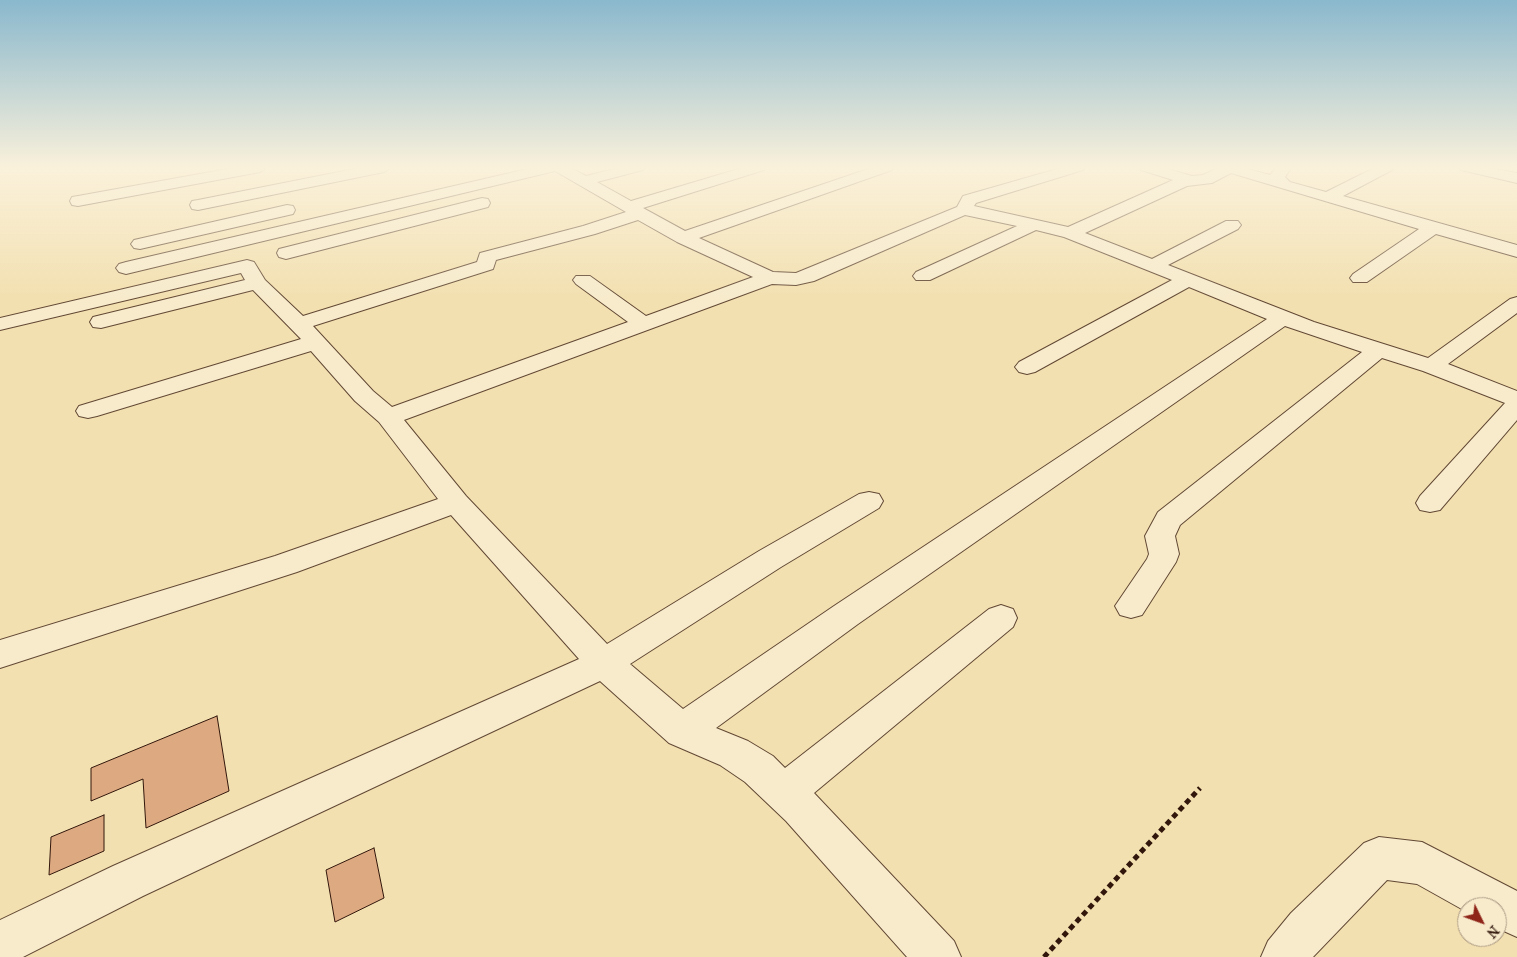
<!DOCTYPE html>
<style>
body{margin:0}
#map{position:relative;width:1517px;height:957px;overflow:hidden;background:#f3e0b0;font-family:"IM FELL French Canon",serif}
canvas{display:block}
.north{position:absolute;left:1457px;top:897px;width:50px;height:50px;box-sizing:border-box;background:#f7ebcc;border:1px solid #a8967f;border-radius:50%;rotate:132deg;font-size:14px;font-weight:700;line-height:20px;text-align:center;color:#31160b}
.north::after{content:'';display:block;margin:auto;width:18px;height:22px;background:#8f2418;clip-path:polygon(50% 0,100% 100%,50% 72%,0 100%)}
</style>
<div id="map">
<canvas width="1517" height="957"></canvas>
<div class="north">N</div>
</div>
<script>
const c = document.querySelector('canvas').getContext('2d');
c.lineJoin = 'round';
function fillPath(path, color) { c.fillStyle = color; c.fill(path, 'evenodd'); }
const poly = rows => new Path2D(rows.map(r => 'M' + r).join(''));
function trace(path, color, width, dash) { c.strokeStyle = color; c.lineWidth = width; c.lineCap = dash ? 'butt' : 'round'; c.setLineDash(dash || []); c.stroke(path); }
const building = poly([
 [217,716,229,791,146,828,143,779,91,801,91,768,217,716],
 [104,815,104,851,49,875,51,837,104,815],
 [374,848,384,898,335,922,326,870,374,848]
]);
fillPath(building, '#dda981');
trace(building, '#31160b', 1);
const minor = poly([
 [238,167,268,167,260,172,78,206,72,205,70,201,72,197,78,196,238,167],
 [364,167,392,167,384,172,198,210,192,209,190,205,192,201,198,200,364,167],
 [536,167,569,167,586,176,622,167,645,167,643,170,597,182,631,201,745,167,766,167,764,170,643,208,685,231,874,167,894,167,892,170,699,238,773,272,796,273,957,207,963,196,1064,167,1086,167,1083,170,976,203,974,206,1068,227,1173,180,1141,170,1139,167,1161,167,1192,176,1203,175,1220,167,1241,167,1270,175,1277,167,1292,167,1285,177,1290,182,1326,192,1376,167,1394,167,1392,170,1343,196,1517,245,1517,257,1436,234,1367,282,1353,282,1350,278,1353,274,1419,229,1231,173,1212,183,1187,186,1085,233,1152,259,1226,221,1238,221,1241,225,1238,229,1168,265,1314,322,1428,358,1510,299,1517,297,1517,313,1448,364,1517,391,1517,420,1440,510,1430,512,1420,510,1416,503,1420,496,1505,403,1423,371,1382,358,1180,525,1175,536,1179,554,1176,562,1142,615,1131,618,1120,615,1115,606,1147,559,1149,554,1145,536,1158,512,1362,352,1285,326,858,624,716,728,748,741,773,756,785,768,989,609,1001,605,1013,609,1017,618,1013,627,814,793,954,941,961,957,907,957,786,821,745,782,720,765,669,743,600,681,143,896,23,957,0,957,0,920,113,866,579,659,451,515,297,572,0,668,0,640,275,556,438,499,379,422,355,401,311,351,97,416,88,418,79,416,76,411,79,406,301,339,253,290,101,328,93,327,90,322,93,317,245,280,241,273,0,330,0,318,247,260,254,262,265,280,303,316,477,262,480,253,583,226,626,212,555,171,126,274,119,272,116,268,119,264,126,262,536,167],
 [965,215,1017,226,916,272,913,276,916,280,930,280,1036,230,1064,237,1172,280,1019,362,1015,367,1019,372,1027,374,1035,372,1189,287,1267,319,834,606,683,709,630,664,781,567,879,508,883,501,879,494,869,492,859,494,759,551,607,644,466,496,404,420,772,284,796,285,814,281,965,215],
 [638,220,677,242,753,277,646,316,590,276,576,276,573,280,576,284,628,322,392,407,373,391,313,326,493,269,496,260,595,234,638,220],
 [1458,167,1485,167,1517,173,1517,183,1461,170,1458,167],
 [482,198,488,199,490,203,488,207,286,259,279,257,277,253,279,249,482,198],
 [287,205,293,206,295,210,293,214,140,249,134,248,131,244,134,240,287,205],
 [1379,837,1422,842,1517,891,1517,937,1497,928,1497,907,1467,907,1467,912,1417,884,1387,880,1313,957,1261,957,1268,941,1291,913,1364,843,1379,837]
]);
trace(minor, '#624834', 2);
trace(poly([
 [1044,957,1200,788]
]), '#31160b', 5, [5.5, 4]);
fillPath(minor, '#f7ebcc');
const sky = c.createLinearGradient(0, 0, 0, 300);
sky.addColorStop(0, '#8ab8cd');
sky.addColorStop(0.56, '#faf1db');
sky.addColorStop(1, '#faf1db00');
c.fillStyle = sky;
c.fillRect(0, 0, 1517, 300);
</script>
